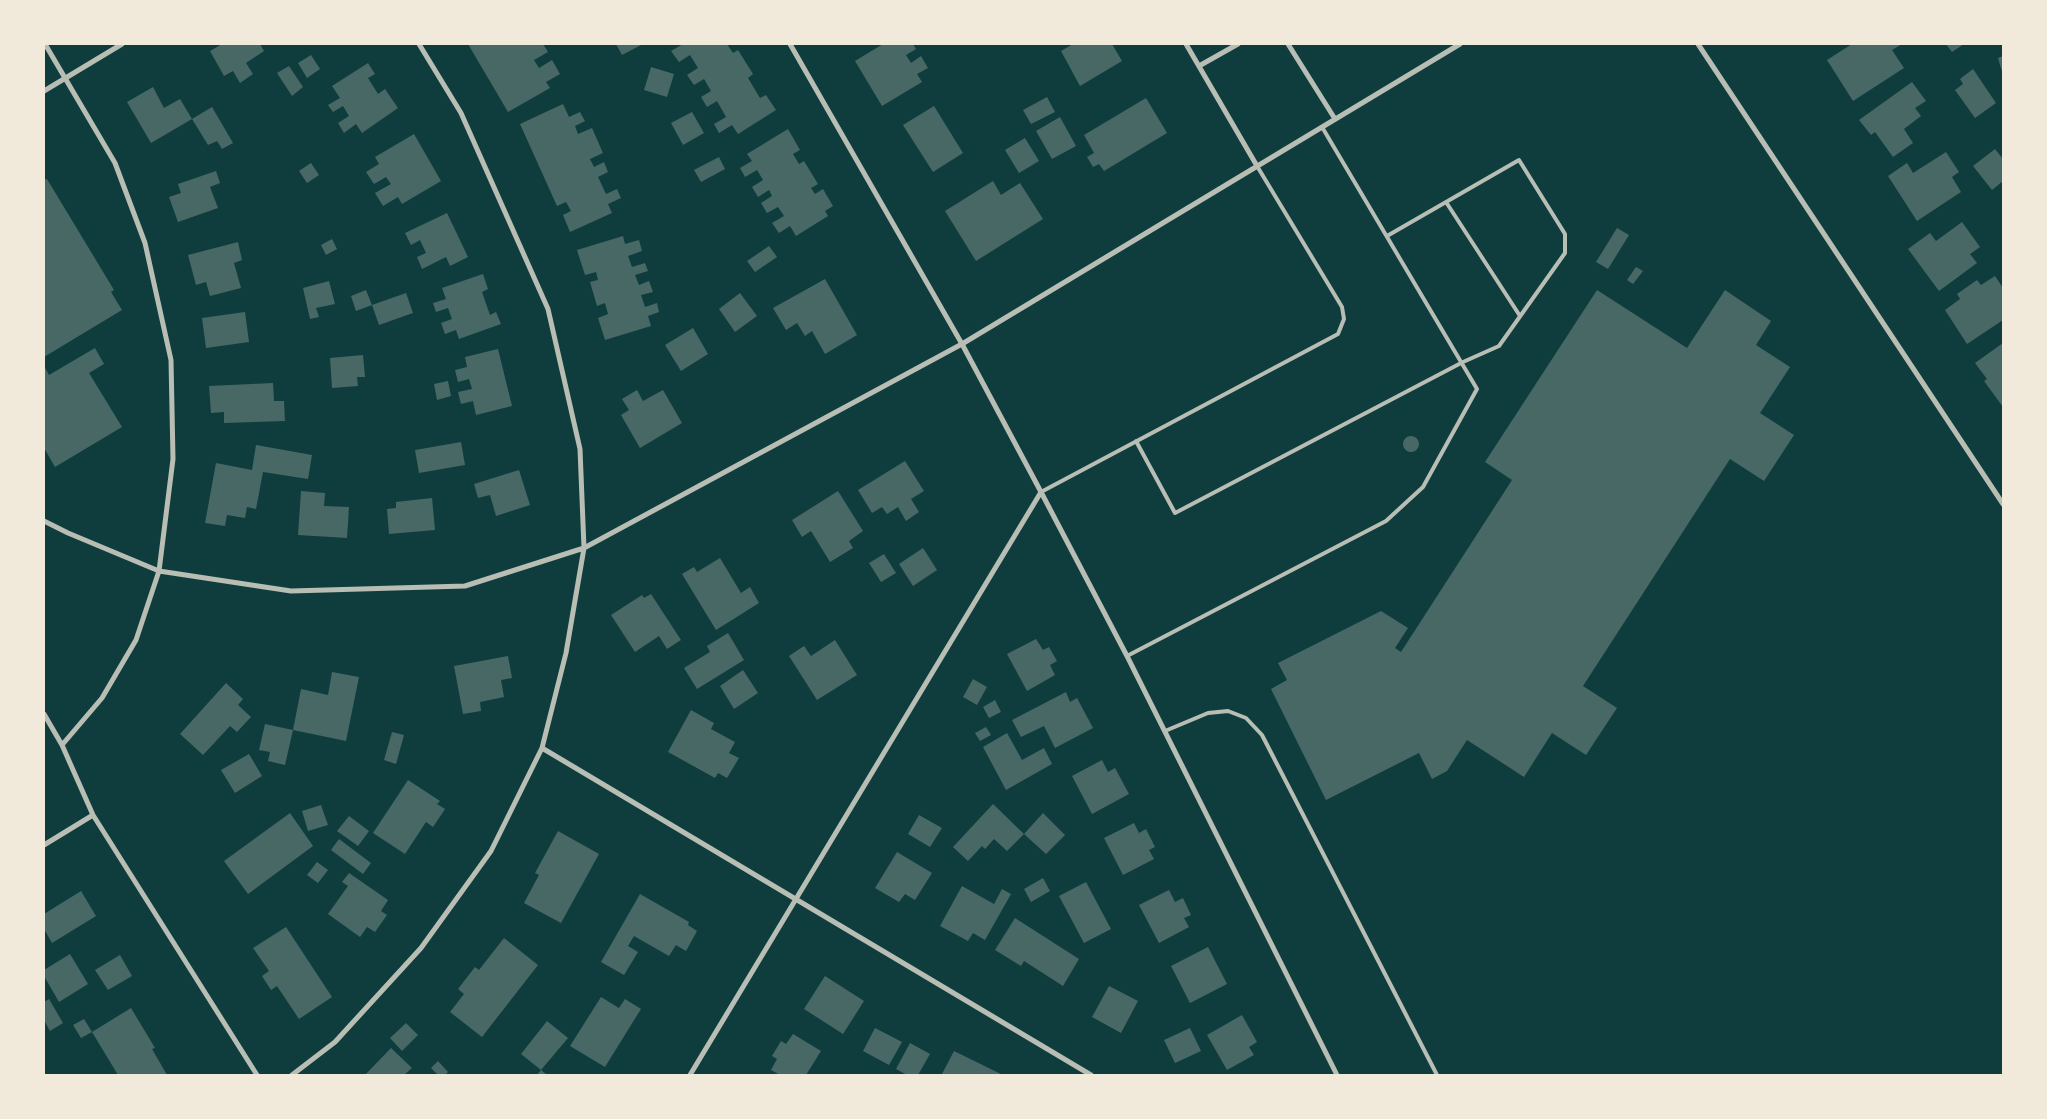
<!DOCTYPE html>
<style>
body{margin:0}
#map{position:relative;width:2047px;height:1119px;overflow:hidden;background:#0f3d3e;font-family:Barlow,sans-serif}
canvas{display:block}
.frame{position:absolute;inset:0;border:45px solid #f1e9da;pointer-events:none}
</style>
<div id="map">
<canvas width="2047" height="1119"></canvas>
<div class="frame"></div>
</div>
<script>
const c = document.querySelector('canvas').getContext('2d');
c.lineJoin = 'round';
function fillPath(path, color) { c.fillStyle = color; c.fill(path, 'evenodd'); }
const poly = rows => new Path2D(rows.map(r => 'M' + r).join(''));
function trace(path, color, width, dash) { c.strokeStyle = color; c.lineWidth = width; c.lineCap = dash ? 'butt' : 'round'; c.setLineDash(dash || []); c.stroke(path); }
fillPath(poly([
 [222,44,260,44,264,51,246,63,253,74,240,83,233,71,224,76,210,51],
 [468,44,543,44,548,52,534,60,539,68,552,60,560,74,546,82,550,88,508,112],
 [616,44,643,44,622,55],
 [683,44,727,44,733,53,738,50,753,74,748,78,760,98,766,95,776,110,738,134,732,125,719,133,714,124,726,117,717,101,707,107,701,97,711,91,704,79,694,85,687,75,698,68,690,55,679,62,671,51],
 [883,44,913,44,916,49,906,55,911,63,921,56,928,68,917,74,922,82,882,106,855,61],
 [1073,44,1112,44,1122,61,1080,86,1061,51],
 [1852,44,1902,44,1892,50,1904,68,1853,101,1827,60],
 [1946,44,1964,44,1952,52],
 [311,55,320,69,307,78,298,63],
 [2003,56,2003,75,1998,58],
 [368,63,375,74,368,78,378,94,385,89,398,108,362,133,356,124,344,133,338,123,349,116,343,106,333,112,328,105,340,98,332,86],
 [289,66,303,87,292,96,277,73],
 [651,67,674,74,667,97,644,90],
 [1973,69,1996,103,1975,118,1955,90,1963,84,1960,79],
 [1912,82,1926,101,1915,108,1921,116,1904,129,1913,143,1893,157,1875,132,1871,135,1859,120],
 [153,87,164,108,180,99,192,119,151,143,127,102],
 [1047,97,1055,112,1031,124,1023,110],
 [1146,98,1167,133,1104,171,1099,164,1093,167,1087,157,1094,153,1084,135],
 [563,104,569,117,580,112,585,121,575,126,578,134,592,128,603,153,590,159,594,167,604,162,608,172,598,177,606,194,617,189,621,198,608,204,612,213,570,232,563,215,571,211,566,202,557,206,520,124],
 [934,106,963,153,933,172,903,125],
 [212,107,233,143,222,149,217,141,208,145,192,119],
 [692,112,704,133,683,145,671,123],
 [1060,117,1076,146,1052,159,1036,131],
 [788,129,800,150,793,154,799,164,804,161,818,184,811,188,815,194,823,189,833,206,825,211,828,216,796,236,790,226,779,233,772,223,784,216,778,207,767,213,761,203,772,196,769,190,758,197,752,187,763,180,757,170,745,177,740,168,752,161,747,154],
 [414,134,441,181,402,204,398,197,383,206,375,193,391,184,386,177,374,184,366,172,379,164,375,157],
 [1025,138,1039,161,1019,173,1005,150],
 [1995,149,2003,159,2003,181,1992,190,1973,166],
 [1946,152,1959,172,1952,177,1961,192,1917,221,1888,176,1907,163,1913,173],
 [719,157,725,169,701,182,694,170],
 [311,163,319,175,307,183,299,171],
 [216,171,220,183,210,187,218,208,178,222,169,197,181,193,178,184],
 [47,179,114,290,111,292,122,310,44,357,44,180],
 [993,181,1001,195,1020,183,1043,219,976,261,945,211],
 [447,213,468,257,450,266,446,257,422,269,417,257,426,253,420,240,411,245,405,233],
 [1962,222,1980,247,1970,254,1977,263,1939,291,1908,249,1930,233,1936,241],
 [1617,228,1629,235,1608,269,1596,262],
 [623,236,625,244,639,240,642,251,628,256,632,267,645,263,648,271,635,275,639,285,649,281,653,292,641,295,645,307,657,303,659,312,648,316,651,326,605,340,598,318,608,314,605,303,597,306,590,282,598,280,596,272,585,275,577,250],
 [332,239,337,249,326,255,321,245],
 [238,242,242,260,234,263,241,288,210,296,206,282,196,285,188,255],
 [769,246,777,257,755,272,747,261],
 [1636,267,1643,271,1633,284,1627,280],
 [483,274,488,289,482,292,490,315,496,312,501,324,459,339,456,330,445,334,441,323,452,319,448,308,436,312,433,303,446,299,442,288],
 [1995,276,2003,288,2003,320,1967,344,1945,310,1960,299,1957,294,1977,280,1981,285],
 [825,279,857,335,825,354,812,331,805,336,797,323,786,330,773,308],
 [329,281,335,304,316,308,319,317,310,319,303,288],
 [366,290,372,305,356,311,351,296],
 [1597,290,1687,348,1725,290,1771,321,1756,345,1790,367,1760,413,1794,435,1764,481,1730,459,1583,686,1617,708,1586,755,1552,733,1524,777,1467,740,1447,771,1432,779,1419,753,1326,800,1271,689,1287,680,1278,663,1381,611,1408,628,1395,648,1401,652,1512,480,1485,462],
 [406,293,413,313,379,325,372,305],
 [740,293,757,316,735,332,719,309],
 [245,312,249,342,206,348,202,318],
 [693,328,708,354,681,371,665,345],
 [2003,343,2003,407,1984,381,1987,379,1975,363],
 [95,348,104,364,89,373,122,427,55,467,44,448,44,366,49,375],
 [498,349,512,406,476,415,473,401,461,404,458,392,472,389,469,379,458,382,455,370,467,367,465,357],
 [363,355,365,377,357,377,358,386,332,388,330,358],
 [448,381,451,396,437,400,434,384],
 [273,383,274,401,284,401,285,421,224,423,224,412,211,413,209,386],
 [637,390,643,401,663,390,682,423,640,448,621,415,629,410,622,399],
 '1403 444a8 8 0 1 1 16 0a8 8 0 1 1-16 0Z',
 [461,442,465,465,419,473,415,450],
 [256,445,312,455,308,479,263,472,256,509,247,507,245,518,227,515,225,526,205,523,216,463,252,470],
 [905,461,924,491,911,499,919,512,906,521,898,507,887,514,882,507,872,513,858,490],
 [519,470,530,505,496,516,490,495,478,498,474,484],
 [301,491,325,493,324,506,349,507,347,538,298,535],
 [838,491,863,531,849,541,853,548,830,562,811,531,802,537,792,520],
 [432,498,435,530,389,534,387,509,396,508,396,502],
 [923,548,937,570,913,586,899,564],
 [884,554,896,573,881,582,869,563],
 [720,558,741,593,750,587,759,603,716,630,682,574,694,567,697,572],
 [651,594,681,640,667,649,659,636,635,652,611,615,642,595,644,598],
 [728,633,744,660,697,689,684,668,710,652,707,646],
 [1036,639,1043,650,1049,647,1057,661,1050,665,1055,675,1027,691,1007,654],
 [835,640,857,675,817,700,789,656,804,646,811,656],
 [508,656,512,678,501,680,504,697,480,702,481,711,463,714,454,666],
 [743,670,758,693,734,709,720,686],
 [332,672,359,677,346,741,293,730,285,765,268,761,270,752,259,750,265,724,293,730,301,689,328,695],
 [973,679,987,687,977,705,963,697],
 [226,683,243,699,238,705,251,717,237,732,230,726,203,755,180,734],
 [1066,692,1070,702,1077,698,1093,728,1055,748,1044,726,1021,737,1012,720],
 [995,700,1001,712,989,718,983,707],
 [691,710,714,723,711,729,735,742,729,753,739,758,727,778,718,773,715,778,668,752],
 [986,727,991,735,980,741,975,733],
 [392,732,404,735,396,764,384,760],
 [1007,733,1022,760,1044,748,1052,764,1006,790,983,747],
 [249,754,262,776,235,793,221,770],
 [1102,760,1108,772,1115,768,1129,794,1092,814,1072,776],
 [408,780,440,801,437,804,445,809,433,827,426,822,405,854,373,833],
 [993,804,1024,834,1007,851,994,839,985,849,982,846,968,861,953,847],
 [321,805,328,825,308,831,302,811],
 [290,813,313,846,248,894,224,861],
 [1043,813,1065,835,1046,854,1024,834],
 [919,815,942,828,930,847,908,834],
 [349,816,369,831,358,846,337,831],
 [1134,823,1139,833,1146,829,1155,847,1149,850,1154,859,1123,875,1104,838],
 [558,831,599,854,561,923,524,903,539,875,535,873],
 [339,839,371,863,363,874,331,850],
 [897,852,932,873,915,900,905,894,899,902,875,888],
 [317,862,328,870,318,883,307,875],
 [349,873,388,900,381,911,387,915,375,932,367,927,360,937,328,914,348,886,342,882],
 [1043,878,1050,891,1031,902,1024,889],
 [1086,882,1111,929,1084,943,1059,896],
 [962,886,994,904,1002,889,1011,894,985,940,973,933,968,941,940,926],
 [1169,890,1175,902,1183,898,1191,915,1184,918,1189,927,1159,943,1139,905],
 [81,891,96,916,52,943,44,929,44,914],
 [640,894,689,922,688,925,697,931,686,951,676,945,669,956,634,936,628,946,638,952,624,975,601,962],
 [1015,918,1079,959,1063,986,1024,961,1021,966,995,950],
 [286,927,332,997,299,1019,277,986,271,990,262,976,269,971,253,948],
 [504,938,538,965,482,1037,450,1012,464,994,458,989,475,967,479,970],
 [1208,947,1227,984,1190,1003,1171,966],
 [70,954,88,984,59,1002,44,976,44,970],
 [120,955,132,976,108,990,95,970],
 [825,976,864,1001,843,1034,804,1009],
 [1109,986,1138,1001,1121,1033,1092,1017],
 [601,997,619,1008,625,999,641,1009,605,1067,570,1046],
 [49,999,63,1023,50,1031,44,1020,44,1002],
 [131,1008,155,1048,152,1049,167,1075,118,1075,92,1032],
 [1242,1015,1257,1042,1249,1047,1254,1055,1227,1070,1207,1035],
 [84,1019,92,1032,81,1038,73,1025],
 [547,1021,568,1038,541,1070,547,1075,537,1075,541,1070,521,1054],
 [406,1023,418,1035,402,1051,390,1038],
 [875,1028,902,1042,889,1065,863,1051],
 [1190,1028,1201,1051,1175,1063,1164,1040],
 [793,1034,821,1051,806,1075,780,1075,771,1070,777,1059,772,1056,781,1041,786,1044],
 [910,1043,930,1054,918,1075,907,1075,896,1069],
 [391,1048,412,1068,404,1075,365,1075],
 [954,1051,1003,1075,942,1074],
 [438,1061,448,1072,445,1075,438,1075,431,1068]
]), '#486865');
trace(poly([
 [1446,202,1520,316],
 [1136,441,1175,513,1463,362,1499,346,1565,253,1565,234,1519,160,1387,236],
 [1041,492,1338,334,1344,319,1342,307,1257,166],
 [1127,656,1386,521,1423,487,1477,389,1322,127],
 [1165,731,1208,713,1228,711,1246,718,1262,735,1437,1075]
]), '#b8beb3', 4);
trace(poly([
 [45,44,115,163,145,243,171,360,173,459,159,571,136,640,102,698,62,745],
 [790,44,962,344,1041,492,1127,656,1337,1075],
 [1186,44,1257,166],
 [1288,44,1335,119],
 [1698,44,2003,504],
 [1199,66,1238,44],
 [44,91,122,44],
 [44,521,68,533,159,571,291,591,465,586,584,548,962,344,1460,44],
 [44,714,62,745,93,815,257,1075],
 [542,748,1091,1075],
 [44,845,93,815],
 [292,1075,335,1042,421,948,491,851,542,748,566,653,584,548,580,449,548,309,461,113,419,44],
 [690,1075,1041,492]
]), '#b8beb3', 5);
</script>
